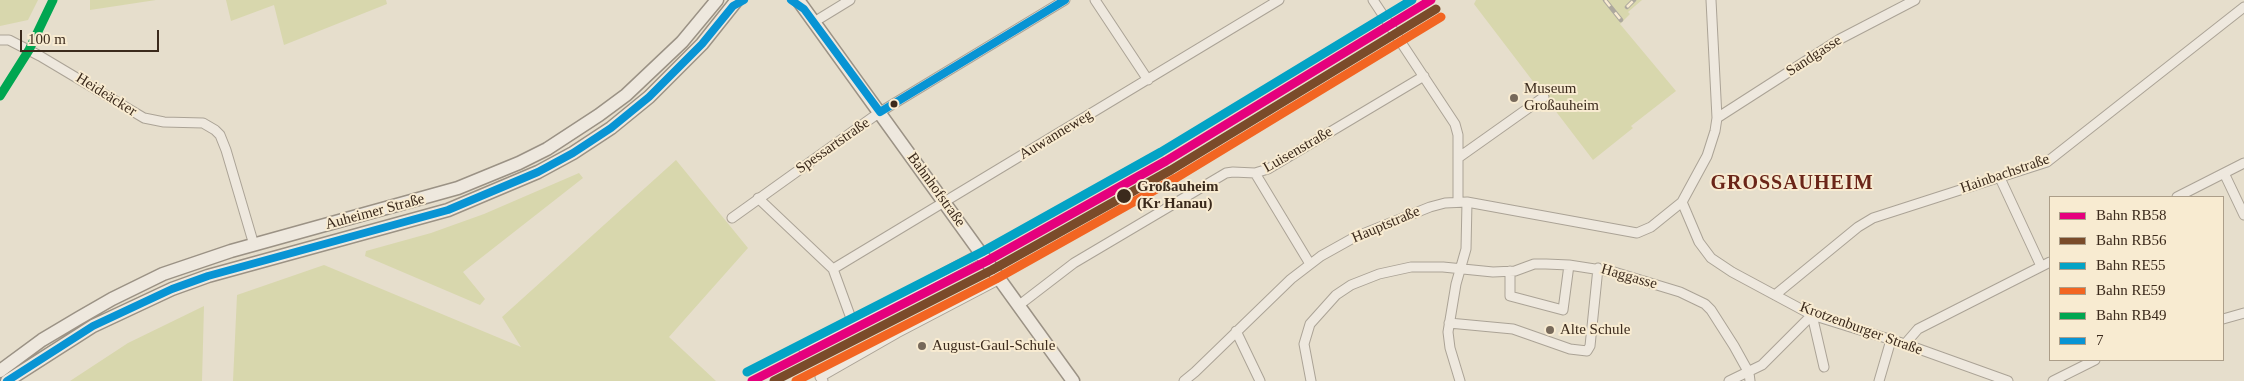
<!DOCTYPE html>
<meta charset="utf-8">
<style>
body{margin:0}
#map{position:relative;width:2244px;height:381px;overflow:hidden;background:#e6decc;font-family:Georgia,serif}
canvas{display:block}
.legend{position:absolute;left:2049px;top:196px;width:175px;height:165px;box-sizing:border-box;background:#f8ebd1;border:1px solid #ac9e89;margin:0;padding:6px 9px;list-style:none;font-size:15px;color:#3b2a1c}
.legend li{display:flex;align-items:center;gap:10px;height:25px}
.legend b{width:25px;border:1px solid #ac9e89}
.scale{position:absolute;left:20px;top:30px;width:139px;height:22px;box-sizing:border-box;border:2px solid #3b2a1c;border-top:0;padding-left:6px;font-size:15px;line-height:18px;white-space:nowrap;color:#3b2a1c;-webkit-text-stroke:4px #f8ebd1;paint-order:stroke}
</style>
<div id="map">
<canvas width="2244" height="381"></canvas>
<ul class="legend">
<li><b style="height:6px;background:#e5007d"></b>Bahn RB58</li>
<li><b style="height:6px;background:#7a4b2a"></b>Bahn RB56</li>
<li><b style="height:6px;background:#03a3c5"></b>Bahn RE55</li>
<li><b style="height:6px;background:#f26522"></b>Bahn RE59</li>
<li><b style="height:6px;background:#00a651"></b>Bahn RB49</li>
<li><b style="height:6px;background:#0894d4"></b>7</li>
</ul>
<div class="scale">100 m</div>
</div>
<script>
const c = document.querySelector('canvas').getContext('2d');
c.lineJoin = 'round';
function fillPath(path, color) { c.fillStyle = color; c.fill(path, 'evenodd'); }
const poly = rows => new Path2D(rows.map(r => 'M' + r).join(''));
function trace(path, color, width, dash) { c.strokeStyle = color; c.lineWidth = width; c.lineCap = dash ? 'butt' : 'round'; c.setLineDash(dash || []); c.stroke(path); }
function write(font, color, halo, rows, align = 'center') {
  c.font = font + ' Georgia,serif'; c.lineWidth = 4; c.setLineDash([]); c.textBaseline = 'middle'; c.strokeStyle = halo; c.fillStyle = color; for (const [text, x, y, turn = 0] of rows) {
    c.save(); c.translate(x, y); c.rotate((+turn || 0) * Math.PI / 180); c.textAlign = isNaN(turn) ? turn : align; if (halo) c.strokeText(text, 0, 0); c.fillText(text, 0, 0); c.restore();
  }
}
fillPath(poly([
 [0,0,38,0,28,20,0,26],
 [90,0,156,0,90,10],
 [226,0,386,0,387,4,284,45,274,5,231,21],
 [1476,0,1642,0,1628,12,1630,14,1620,24,1676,91,1631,126,1633,128,1593,160,1474,4],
 [676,160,748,248,669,337,716,381,233,381,237,295,324,265,521,347,502,317],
 [579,173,583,178,463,272,485,299,480,305,365,256,366,251,431,233,484,214],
 [204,306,202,381,70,381,128,343]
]), '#d8d7ad');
const street = poly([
 [1095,0,1148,80],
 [1373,0,1455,124,1458,135,1458,202],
 [814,22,850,0],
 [0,40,9,40,40,56,144,118,164,122,203,123,215,130,220,135,226,150,254,245],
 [1717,118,1840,39,1915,0],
 [1458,158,1544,97],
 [1255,173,1310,264],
 [2224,173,2244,215],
 [2000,178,2041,266],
 [2177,197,2244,163],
 [758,198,833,269,852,321],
 [1682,202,1699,242,1711,258,1732,272,1812,315,1905,344,2008,381],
 [732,218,880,112,1065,0],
 [833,269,1279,0],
 [1510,271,1510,296,1563,310,1569,265],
 [1775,295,1858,227,1873,218,2047,162,2244,7],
 [1018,306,1074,263,1226,173,1233,172,1255,173,1268,169,1424,76],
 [1812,315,1824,367],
 [2223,319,2244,313],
 [1449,323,1513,329,1570,349,1587,351,1590,346,1598,268],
 [1236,331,1260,381],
 [1905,344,1918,329,2050,262],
 [803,348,981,253],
 [823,381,820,377,897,333,1000,279],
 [1184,381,1195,372,1291,279,1321,256,1355,237,1430,207,1445,203,1467,202,1637,233,1651,227,1682,202,1707,156,1715,131,1717,118,1711,0],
 [1311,381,1304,344,1310,324,1336,295,1351,285,1379,274,1411,267,1443,267,1493,272,1515,271,1534,264,1546,264,1569,265,1614,272,1680,292,1705,304,1711,310,1734,346,1749,373,1750,381],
 [1460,381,1450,348,1448,332,1456,284,1466,249,1467,202],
 [1729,381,1762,365,1812,315],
 [1879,381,1891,340],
 [2053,381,2095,360]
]);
const secondary = poly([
 [798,0,1073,381],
 [0,371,42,340,79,318,112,299,163,274,231,251,458,188,519,163,547,149,599,115,626,95,682,42,717,0],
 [7,381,93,326,172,289,208,276,448,210,538,172,573,153,611,128,649,97,702,44,737,0]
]);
trace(street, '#aba396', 11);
trace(secondary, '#9b9285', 15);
trace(street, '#eee8de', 9);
trace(secondary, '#eee8de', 12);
const rail = poly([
 [1605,0,1621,20],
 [1627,7,1634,0]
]);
trace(rail, '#ada89e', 4.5);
trace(rail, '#f8ebd1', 2.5, [8]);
trace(poly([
 [791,0,804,9,880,112],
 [880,112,1065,0],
 [7,381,93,326,172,289,208,276,448,210,538,172,573,153,611,128,649,97,702,44,733,6,744,0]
]), '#0894d4', 8);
trace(poly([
 [752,381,987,261,1166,161,1431,0]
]), '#e5007d', 9);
trace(poly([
 [774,381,992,270,1171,170,1436,9]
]), '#7a4b2a', 9);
trace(poly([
 [747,372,982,252,1161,152,1412,0]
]), '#03a3c5', 9);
trace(poly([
 [796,381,996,279,1176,178,1441,17]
]), '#f26522', 9);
trace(poly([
 [0,96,29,50,53,0]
]), '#00a651', 9);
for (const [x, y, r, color] of [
 [1514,98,5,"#77695a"],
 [894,104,4.5,"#3b2a1c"],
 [1124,196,8,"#3b2a1c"],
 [1550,330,5,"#77695a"],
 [922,346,5,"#77695a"]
]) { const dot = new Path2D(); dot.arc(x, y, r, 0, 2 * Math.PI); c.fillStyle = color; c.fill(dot); trace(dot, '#f8ebd1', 2); }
write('15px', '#3b2a1c', '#f8ebd1', [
 ["Sandgasse",1814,56,-33],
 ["Heideäcker",106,95,32],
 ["Auwanneweg",1056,135,-31],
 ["Spessartstraße",833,146,-35],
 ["Luisenstraße",1298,150,-30],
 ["Hainbachstraße",2005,174,-19],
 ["Bahnhofstraße",936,190,54],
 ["Auheimer Straße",375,212,-15],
 ["Hauptstraße",1386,225,-23],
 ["Haggasse",1629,277,16],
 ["Krotzenburger Straße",1861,329,20]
]);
write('15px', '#3b2a1c', '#f8ebd1', [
 ["Museum",1524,89],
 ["Großauheim",1524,106],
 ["Alte Schule",1560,330],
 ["August-Gaul-Schule",932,346]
], 'left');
write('bold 15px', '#3b2a1c', '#f8ebd1', [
 ["Großauheim",1137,187],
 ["(Kr Hanau)",1137,204]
], 'left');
c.letterSpacing = '1px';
write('bold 20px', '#6b2518', '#f8ebd1', [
 ["GROSSAUHEIM",1792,184]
]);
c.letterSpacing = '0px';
</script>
